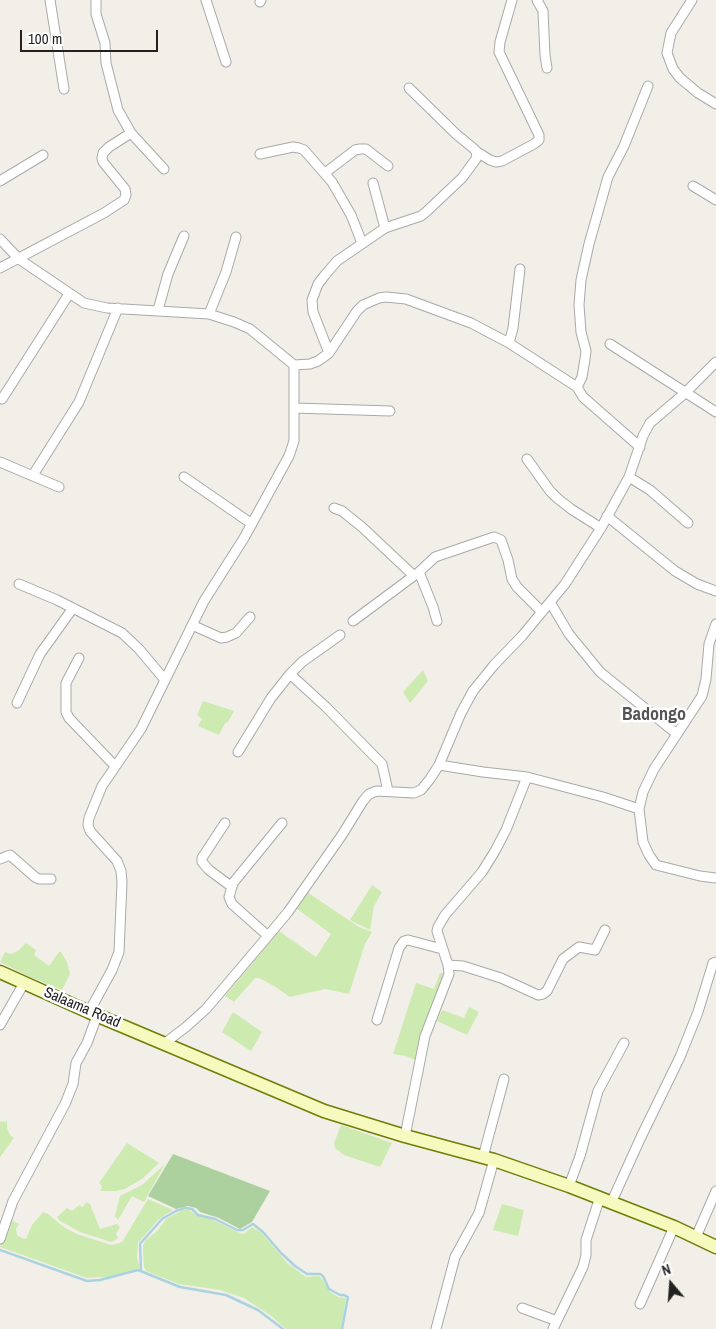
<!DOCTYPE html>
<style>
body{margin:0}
#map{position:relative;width:716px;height:1329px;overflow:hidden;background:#f2efe9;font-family:"Archivo Narrow",sans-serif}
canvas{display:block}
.north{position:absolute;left:646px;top:1259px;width:50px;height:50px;-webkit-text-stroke:4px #fff;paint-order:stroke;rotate:342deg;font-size:14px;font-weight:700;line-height:20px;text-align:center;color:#222}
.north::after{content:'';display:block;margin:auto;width:18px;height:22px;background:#222;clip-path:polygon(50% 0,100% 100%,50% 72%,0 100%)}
.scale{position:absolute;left:20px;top:30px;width:138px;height:22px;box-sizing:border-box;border:2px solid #222;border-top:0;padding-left:6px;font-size:15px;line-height:18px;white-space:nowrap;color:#222;-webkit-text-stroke:4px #fff;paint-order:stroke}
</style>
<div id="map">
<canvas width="716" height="1329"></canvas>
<div class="north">N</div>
<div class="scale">100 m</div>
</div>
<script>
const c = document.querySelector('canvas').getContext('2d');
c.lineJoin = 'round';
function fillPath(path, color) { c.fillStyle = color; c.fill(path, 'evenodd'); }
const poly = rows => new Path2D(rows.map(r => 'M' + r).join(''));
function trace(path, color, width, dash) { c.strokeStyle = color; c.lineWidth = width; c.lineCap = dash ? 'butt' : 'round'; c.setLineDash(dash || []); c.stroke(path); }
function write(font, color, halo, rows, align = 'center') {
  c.font = font + ' "Archivo Narrow",sans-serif'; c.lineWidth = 5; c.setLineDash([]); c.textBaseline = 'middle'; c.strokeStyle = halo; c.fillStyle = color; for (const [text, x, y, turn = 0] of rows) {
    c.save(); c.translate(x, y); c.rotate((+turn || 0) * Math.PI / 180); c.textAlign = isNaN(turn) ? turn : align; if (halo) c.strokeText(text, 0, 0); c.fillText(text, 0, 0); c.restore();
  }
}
fillPath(poly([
 [423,670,428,681,410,703,403,692],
 [203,701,234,711,228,722,225,723,219,735,198,726,202,719,197,715],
 [372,885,382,892,374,906,370,930,350,920],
 [307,892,359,927,372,932,365,944,349,994,325,989,290,997,274,986,259,978,255,978,234,1002,225,996,279,931,316,957,331,934,296,908],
 [26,943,36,950,34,955,49,966,59,952,61,952,67,962,70,974,62,990,28,976,0,962,5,952,11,954,18,951],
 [440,973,447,973,443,986,423,1027,415,1060,406,1056,393,1054,416,983,434,989],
 [469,1007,479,1012,467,1035,437,1021,442,1010,464,1018],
 [233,1012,262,1032,251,1051,222,1032],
 [7,1120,7,1128,10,1135,14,1138,0,1157,0,1121,5,1122],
 [341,1125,392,1143,380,1167,344,1155,335,1148,334,1143],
 [127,1143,159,1163,142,1179,125,1189,116,1191,101,1191,102,1186,99,1183],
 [165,1164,144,1202,132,1196,118,1220,115,1216,120,1196,142,1185],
 [148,1199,173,1210,159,1219,138,1243,137,1257,140,1268,108,1277,87,1278,0,1247,11,1220,19,1224,16,1229,17,1235,22,1238,26,1239,32,1225,43,1212,48,1214,65,1228,77,1234,111,1245,117,1244,122,1242],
 [86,1202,90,1204,100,1229,117,1224,120,1227,116,1234,118,1238,114,1241,111,1242,80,1232,60,1221,57,1217,67,1208,72,1211,79,1205,83,1207],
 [502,1204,524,1210,518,1236,493,1230],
 [183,1210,189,1210,198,1216,211,1219,240,1233,244,1234,252,1227,261,1232,287,1263,306,1277,319,1276,322,1279,330,1292,338,1297,346,1298,341,1329,286,1329,270,1315,244,1298,220,1290,179,1284,146,1271,144,1267,143,1254,143,1245,146,1240,157,1231,166,1219]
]), '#cdebb0');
fillPath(poly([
 [173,1154,270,1191,252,1222,240,1229,219,1218,200,1212,196,1208,188,1206,176,1209,148,1196]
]), '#add19e');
trace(poly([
 [0,1250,87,1281,100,1280,138,1270,180,1287,226,1295,258,1310,283,1329],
 [141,1271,140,1244,162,1219,176,1211,185,1208,192,1209,198,1215,215,1219,237,1230,243,1230,253,1224,263,1232,281,1253,295,1266,307,1274,320,1274,323,1276,329,1289,340,1295,344,1295,348,1297,342,1329]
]), '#aad3df', 2.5);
const street = poly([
 [50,0,64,89],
 [96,0,96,14,105,43,106,63,118,110,131,133,164,169],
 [206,0,226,62],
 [537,0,543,11,545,55,547,68],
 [692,0,671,33,667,53,673,69,680,78,698,93,716,104],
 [260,2,261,0],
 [477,152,490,160,496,162,502,161,534,144,539,140,539,135,499,52,500,42,512,0],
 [260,154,293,147,299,148,304,150,332,182,351,215,362,243],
 [325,173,355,150,360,149,366,149,388,166],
 [0,181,43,155],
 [373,183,385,228],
 [693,186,716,200],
 [0,239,19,259,84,303,107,308,209,314,234,322,250,329,294,365,310,364,318,361,329,353,357,311,363,305,379,298,386,297,406,299,471,323,509,343,577,387,583,397,640,447],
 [0,268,104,213,124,200,126,195,125,189,103,162,102,158,103,153,109,147,131,133],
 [158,310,168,274,184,236],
 [209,314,226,272,236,237],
 [509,343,513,328,520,269],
 [610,344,716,412],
 [329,353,313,312,312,300,318,284,325,275,337,261,385,228,421,216,426,212,462,178,476,159,477,152,473,148,456,134,409,88],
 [577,387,582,377,585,359,586,351,581,332,579,305,581,280,589,244,608,177,624,146,648,86],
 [2,399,69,294],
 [294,408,390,411],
 [527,459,550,491,557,498,571,509,601,528],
 [0,462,59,487],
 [33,475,79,402,118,308],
 [184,477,252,524],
 [629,477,650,490,688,523],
 [334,508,342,511,362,527,413,575],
 [607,516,675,571,697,584,716,591],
 [419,572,433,607,437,621],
 [19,584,57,600,122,633,139,649,165,680],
 [550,602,569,634,600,672,677,734],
 [353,621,419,572,435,557,494,537,501,540,508,560,512,579,517,587,542,612],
 [192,625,221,638,227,637,236,633,250,617],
 [79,658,66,683,66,712,69,718,115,766],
 [290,674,326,707,382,764,388,791],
 [17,703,40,654,73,608],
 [238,752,271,698,290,674,302,662,340,635],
 [439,765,483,772,527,777,603,797,639,809,643,792,654,769,702,696,706,679,709,644,716,624],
 [639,809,643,842,649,855,656,865,700,876,716,878],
 [225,823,202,858,202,862,209,870,232,887],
 [0,859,10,855,35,877,39,879,51,879],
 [268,936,232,904,229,897,233,883,282,823],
 [448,965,463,966,501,978,538,995,543,994,547,991,563,959,579,947,595,950,605,930],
 [89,1012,112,970,119,952,122,882,121,871,117,861,90,831,88,825,89,818,102,786,141,729,204,601,244,538,289,456,294,441,294,365],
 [377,1020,399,948,404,941,408,940,442,949],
 [0,1025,24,983],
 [165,1043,186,1027,206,1009,268,936,288,912,342,835,363,801,369,794,377,791,414,793,421,790,430,779,439,765,461,713,473,691,494,665,522,636,565,584,601,528,629,477,643,436,650,423,685,393,716,362],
 [405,1136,425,1036,449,974,448,965,437,931,438,927,445,915,482,872,495,851,506,830,527,777],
 [483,1157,504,1079],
 [569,1186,580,1156,598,1091,624,1043],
 [612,1201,641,1137,680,1057,698,1012,713,963,716,962],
 [696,1237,716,1191],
 [0,1239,13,1201,65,1104,73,1084,76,1063,87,1043,97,1016],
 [640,1304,674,1227],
 [522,1308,557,1321],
 [436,1329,455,1257,479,1213,494,1160],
 [553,1329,583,1267,586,1255,586,1240,600,1197]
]);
const secondary = poly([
 [0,972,89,1012,324,1111,405,1136,494,1160,569,1186,674,1227,716,1247]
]);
trace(street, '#a9a9a9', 11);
trace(secondary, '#707d05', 15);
trace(street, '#fff', 9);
trace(secondary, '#f7fabf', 12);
write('15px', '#222', '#fff', [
 ["Salaama Road",82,1008,23]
]);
write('bold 18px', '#555', '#fff', [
 ["Badongo",654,715]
]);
</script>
